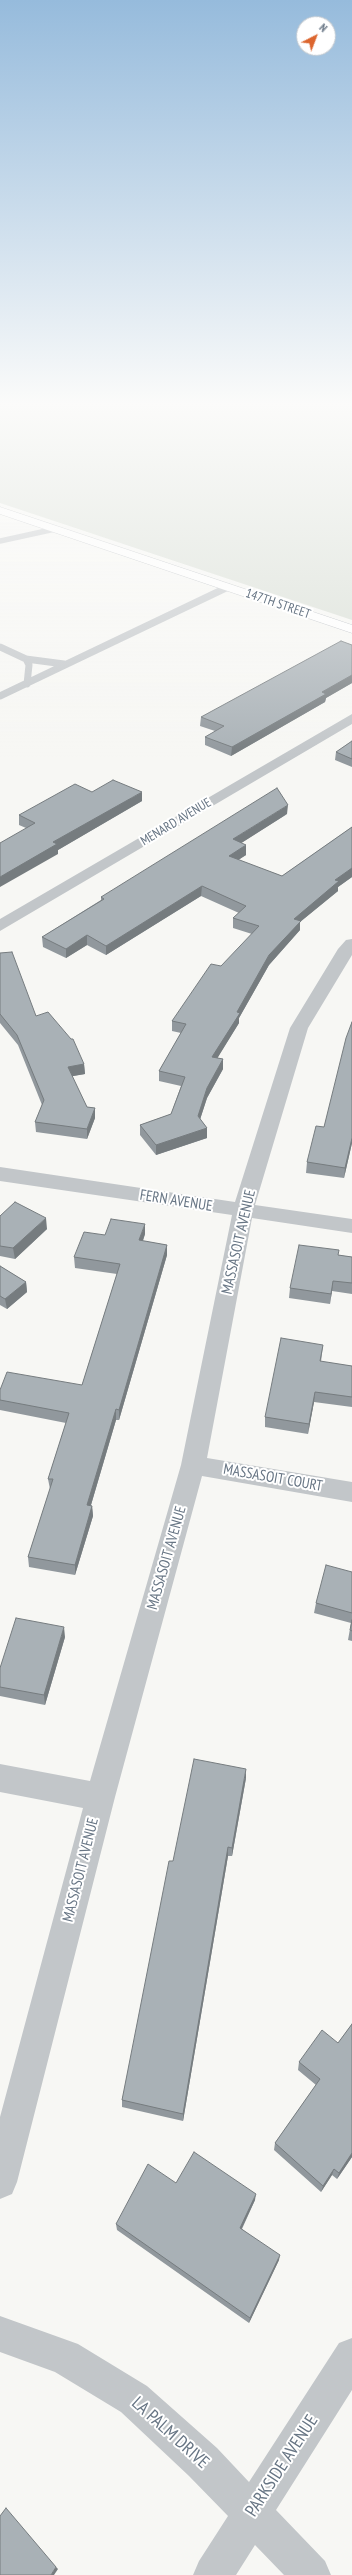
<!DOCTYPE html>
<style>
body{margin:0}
#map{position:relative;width:352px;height:2575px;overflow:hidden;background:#f7f7f4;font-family:"PT Sans Narrow",sans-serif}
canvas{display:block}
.north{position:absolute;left:296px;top:16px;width:40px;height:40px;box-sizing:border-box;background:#fff;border:1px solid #c2c8ce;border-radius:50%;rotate:42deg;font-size:11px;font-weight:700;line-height:16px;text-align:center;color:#677584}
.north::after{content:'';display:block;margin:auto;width:14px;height:18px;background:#dc662f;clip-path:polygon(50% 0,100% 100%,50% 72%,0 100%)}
</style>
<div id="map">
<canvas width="352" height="2575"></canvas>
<div class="north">N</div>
</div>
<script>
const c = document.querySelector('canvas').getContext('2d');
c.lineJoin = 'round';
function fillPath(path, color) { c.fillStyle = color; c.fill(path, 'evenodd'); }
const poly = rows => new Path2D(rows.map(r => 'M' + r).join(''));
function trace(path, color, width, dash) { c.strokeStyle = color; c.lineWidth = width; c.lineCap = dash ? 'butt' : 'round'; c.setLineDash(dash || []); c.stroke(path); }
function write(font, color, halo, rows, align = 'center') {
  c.font = font + ' "PT Sans Narrow",sans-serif'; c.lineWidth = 4; c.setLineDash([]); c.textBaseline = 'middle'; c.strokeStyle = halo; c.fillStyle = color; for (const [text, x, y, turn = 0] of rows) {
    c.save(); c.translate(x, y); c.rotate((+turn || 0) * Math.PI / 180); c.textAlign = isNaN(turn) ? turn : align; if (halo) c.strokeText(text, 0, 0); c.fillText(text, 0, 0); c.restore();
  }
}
fillPath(poly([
 [0,402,352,402,352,620,0,503]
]), '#d8ded5');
const secondary = poly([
 [0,507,352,625,352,633,0,514,0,507]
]);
trace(secondary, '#b7bbc0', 1);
trace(poly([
 [0,541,55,529]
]), '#c2c6c9', 5.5);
trace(poly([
 [0,647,26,659,64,664],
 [26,659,29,665,27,684],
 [0,696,228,587]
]), '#c2c6c9', 7);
fillPath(poly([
 [352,714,352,724,0,931,0,919,352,714],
 [352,939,352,955,308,1028,255,1205,352,1219,352,1233,252,1218,207,1458,352,1482,352,1502,202,1476,115,1797,17,2182,12,2194,0,2199,0,2117,83,1808,0,1792,0,1764,90,1781,181,1465,232,1215,0,1181,0,1167,235,1202,290,1028,338,949,346,940,352,939],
 [0,2316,78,2344,147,2386,217,2448,249,2482,339,2343,352,2338,352,2390,276,2510,325,2561,331,2575,284,2575,255,2545,236,2575,193,2575,199,2561,228,2516,189,2476,121,2412,55,2372,0,2352,0,2316]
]), '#c2c6c9');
fillPath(secondary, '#fff');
fillPath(poly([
 [352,645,352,683,326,698,325,702,231,756,205,745,205,737,215,731,200,726,201,717],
 [352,741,352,767,335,760,336,752],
 [92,792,142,801,58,850,58,854,26,828,19,825,19,815],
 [287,814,241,843,246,855,238,860,282,876,352,827,352,877,338,887,338,891,300,922,300,930,269,965,239,1018,239,1023,217,1058,223,1059,223,1069,207,1098,200,1119,207,1128,207,1138,156,1155,140,1135,140,1125,171,1114,181,1086,159,1081,159,1071,181,1033,172,1031,172,1021,252,934,233,928,233,918,239,913,201,896,106,955,87,945,66,958,43,947,42,937,101,900,101,897],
 [0,953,36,1016,84,1064,85,1074,72,1076,87,1107,95,1108,95,1118,87,1139,36,1132,35,1122,42,1105,18,1045,0,1023],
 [352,1022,352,1143,344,1178,306,1173,307,1162,324,1127],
 [0,1216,47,1229,15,1259,0,1256],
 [145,1234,143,1241,167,1245,167,1255,119,1420,116,1420,91,1505,92,1506,93,1516,75,1575,29,1567,28,1557,50,1489,48,1479,66,1423,0,1410,0,1390,82,1385,117,1274,75,1268,74,1257,105,1235],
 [338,1255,352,1257,352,1294,332,1291,330,1304,289,1298,290,1288],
 [0,1266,26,1282,27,1292,7,1309,0,1305],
 [323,1345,321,1362,352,1366,352,1407,314,1402,308,1434,265,1427,265,1417],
 [352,1572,352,1641,348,1640,351,1623,314,1613,316,1603],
 [65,1637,45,1705,0,1696,0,1668],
 [246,1778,232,1856,228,1856,183,2121,122,2107,122,2100,173,1861],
 [352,2024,352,2157,337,2179,332,2175,321,2192,274,2150,275,2143,316,2085,298,2070,299,2062,338,2043],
 [176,2183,255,2200,242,2229,279,2260,249,2323,117,2230,116,2224]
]), '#91989d');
fillPath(poly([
 [352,675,352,683,326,698,325,702,231,756,232,747,322,692],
 [142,792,142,801,58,850,58,854,0,887,0,877,53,842],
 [288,805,287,814,232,849,233,839],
 [246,845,246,855,229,866,229,856],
 [352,868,352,877,338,887,338,891,300,922,300,930,269,965,239,1018,239,1023,212,1067,212,1057,269,955,294,919,335,880],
 [202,886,201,896,106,955,106,946],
 [87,935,87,945,66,958,66,949],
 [223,1059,223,1069,207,1098,198,1126,198,1116,207,1088],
 [84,1064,85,1074,68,1077,68,1067],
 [95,1108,95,1118,87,1139,87,1129],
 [207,1128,207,1138,156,1155,156,1145],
 [352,1138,352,1143,344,1178,345,1168],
 [46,1218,47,1229,15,1259,13,1248],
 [145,1224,145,1234,139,1251,139,1240],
 [167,1245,167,1255,119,1420,119,1410],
 [333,1281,332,1291,330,1304,331,1294],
 [26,1282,27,1292,7,1309,5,1299],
 [315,1392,314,1402,308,1434,309,1424],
 [116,1409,116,1420,88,1515,87,1505],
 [92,1506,93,1516,75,1575,75,1565],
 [64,1627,65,1637,45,1705,44,1695],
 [246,1769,246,1778,232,1856,232,1848],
 [228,1847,228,1856,183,2121,183,2114],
 [352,2153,352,2157,337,2179,339,2173],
 [334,2169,332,2175,321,2192,323,2186],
 [256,2194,255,2200,239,2234,240,2228],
 [280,2255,279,2260,249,2323,250,2318],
 [56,2567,58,2569,54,2575,51,2575]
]), '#767c7f');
const building = poly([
 [341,641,352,645,352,675,322,692,326,694,232,747,205,737,224,726,201,717,341,641],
 [352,741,352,759,336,752,352,741],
 [113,780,142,792,53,842,57,844,0,877,0,843,35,823,19,815,75,784,92,792,113,780],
 [277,788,288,805,233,839,246,845,229,856,282,876,352,827,352,868,335,880,339,881,294,919,301,921,269,955,237,1012,240,1013,212,1057,223,1059,207,1088,198,1116,207,1128,156,1145,140,1125,171,1114,185,1077,159,1071,186,1024,172,1021,211,964,221,966,259,926,233,918,246,906,202,886,106,946,87,935,66,949,42,937,104,899,101,897,277,788],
 [12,952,36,1016,48,1012,71,1039,73,1039,84,1064,68,1067,87,1107,95,1108,87,1129,35,1122,44,1100,17,1035,0,1014,0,953,12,952],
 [352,1022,352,1138,345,1168,307,1162,316,1126,324,1127,346,1038,352,1022],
 [15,1202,46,1218,13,1248,0,1246,0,1216,15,1202],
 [111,1219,145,1224,139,1240,167,1245,119,1410,116,1409,87,1505,92,1506,75,1565,28,1557,53,1479,48,1479,69,1413,0,1400,0,1390,7,1372,82,1385,120,1264,74,1257,84,1232,105,1235,111,1219],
 [299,1245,339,1250,338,1255,352,1257,352,1283,333,1281,331,1294,290,1288,299,1245],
 [0,1266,26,1282,5,1299,0,1296,0,1266],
 [281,1338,323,1345,320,1361,352,1366,352,1397,315,1392,309,1424,265,1417,281,1338],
 [326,1565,352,1572,352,1613,316,1603,326,1565],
 [16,1618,64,1627,44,1695,0,1687,0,1668,16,1618],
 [352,1620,352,1631,350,1630,352,1620],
 [194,1759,246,1769,232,1848,228,1847,183,2114,122,2100,169,1861,173,1861,194,1759],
 [352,2024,352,2153,339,2173,334,2169,323,2186,275,2143,320,2079,299,2062,322,2030,338,2043,352,2024],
 [194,2152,256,2194,240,2228,280,2255,250,2318,116,2224,148,2164,176,2183,194,2152],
 [6,2508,56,2567,51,2575,0,2575,0,2516,6,2508]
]);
fillPath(building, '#a9b1b6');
trace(building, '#767c7f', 1);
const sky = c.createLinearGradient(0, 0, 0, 762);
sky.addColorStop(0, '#96bbdc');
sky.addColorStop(0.53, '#fbfbfa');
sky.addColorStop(1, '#fbfbfa00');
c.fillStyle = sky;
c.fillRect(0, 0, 352, 762);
write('13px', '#677584', '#fff', [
 ["147TH STREET",278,604,19],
 ["MENARD AVENUE",176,822,-31]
]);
write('15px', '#677584', '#fff', [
 ["FERN AVENUE",176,1201,9],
 ["MASSASOIT AVENUE",239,1242,-77],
 ["MASSASOIT COURT",273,1478,10],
 ["MASSASOIT AVENUE",167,1558,-74],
 ["MASSASOIT AVENUE",81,1870,-76]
]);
write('18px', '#677584', '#fff', [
 ["LA PALM DRIVE",170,2433,42],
 ["PARKSIDE AVENUE",282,2466,-57]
]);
</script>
